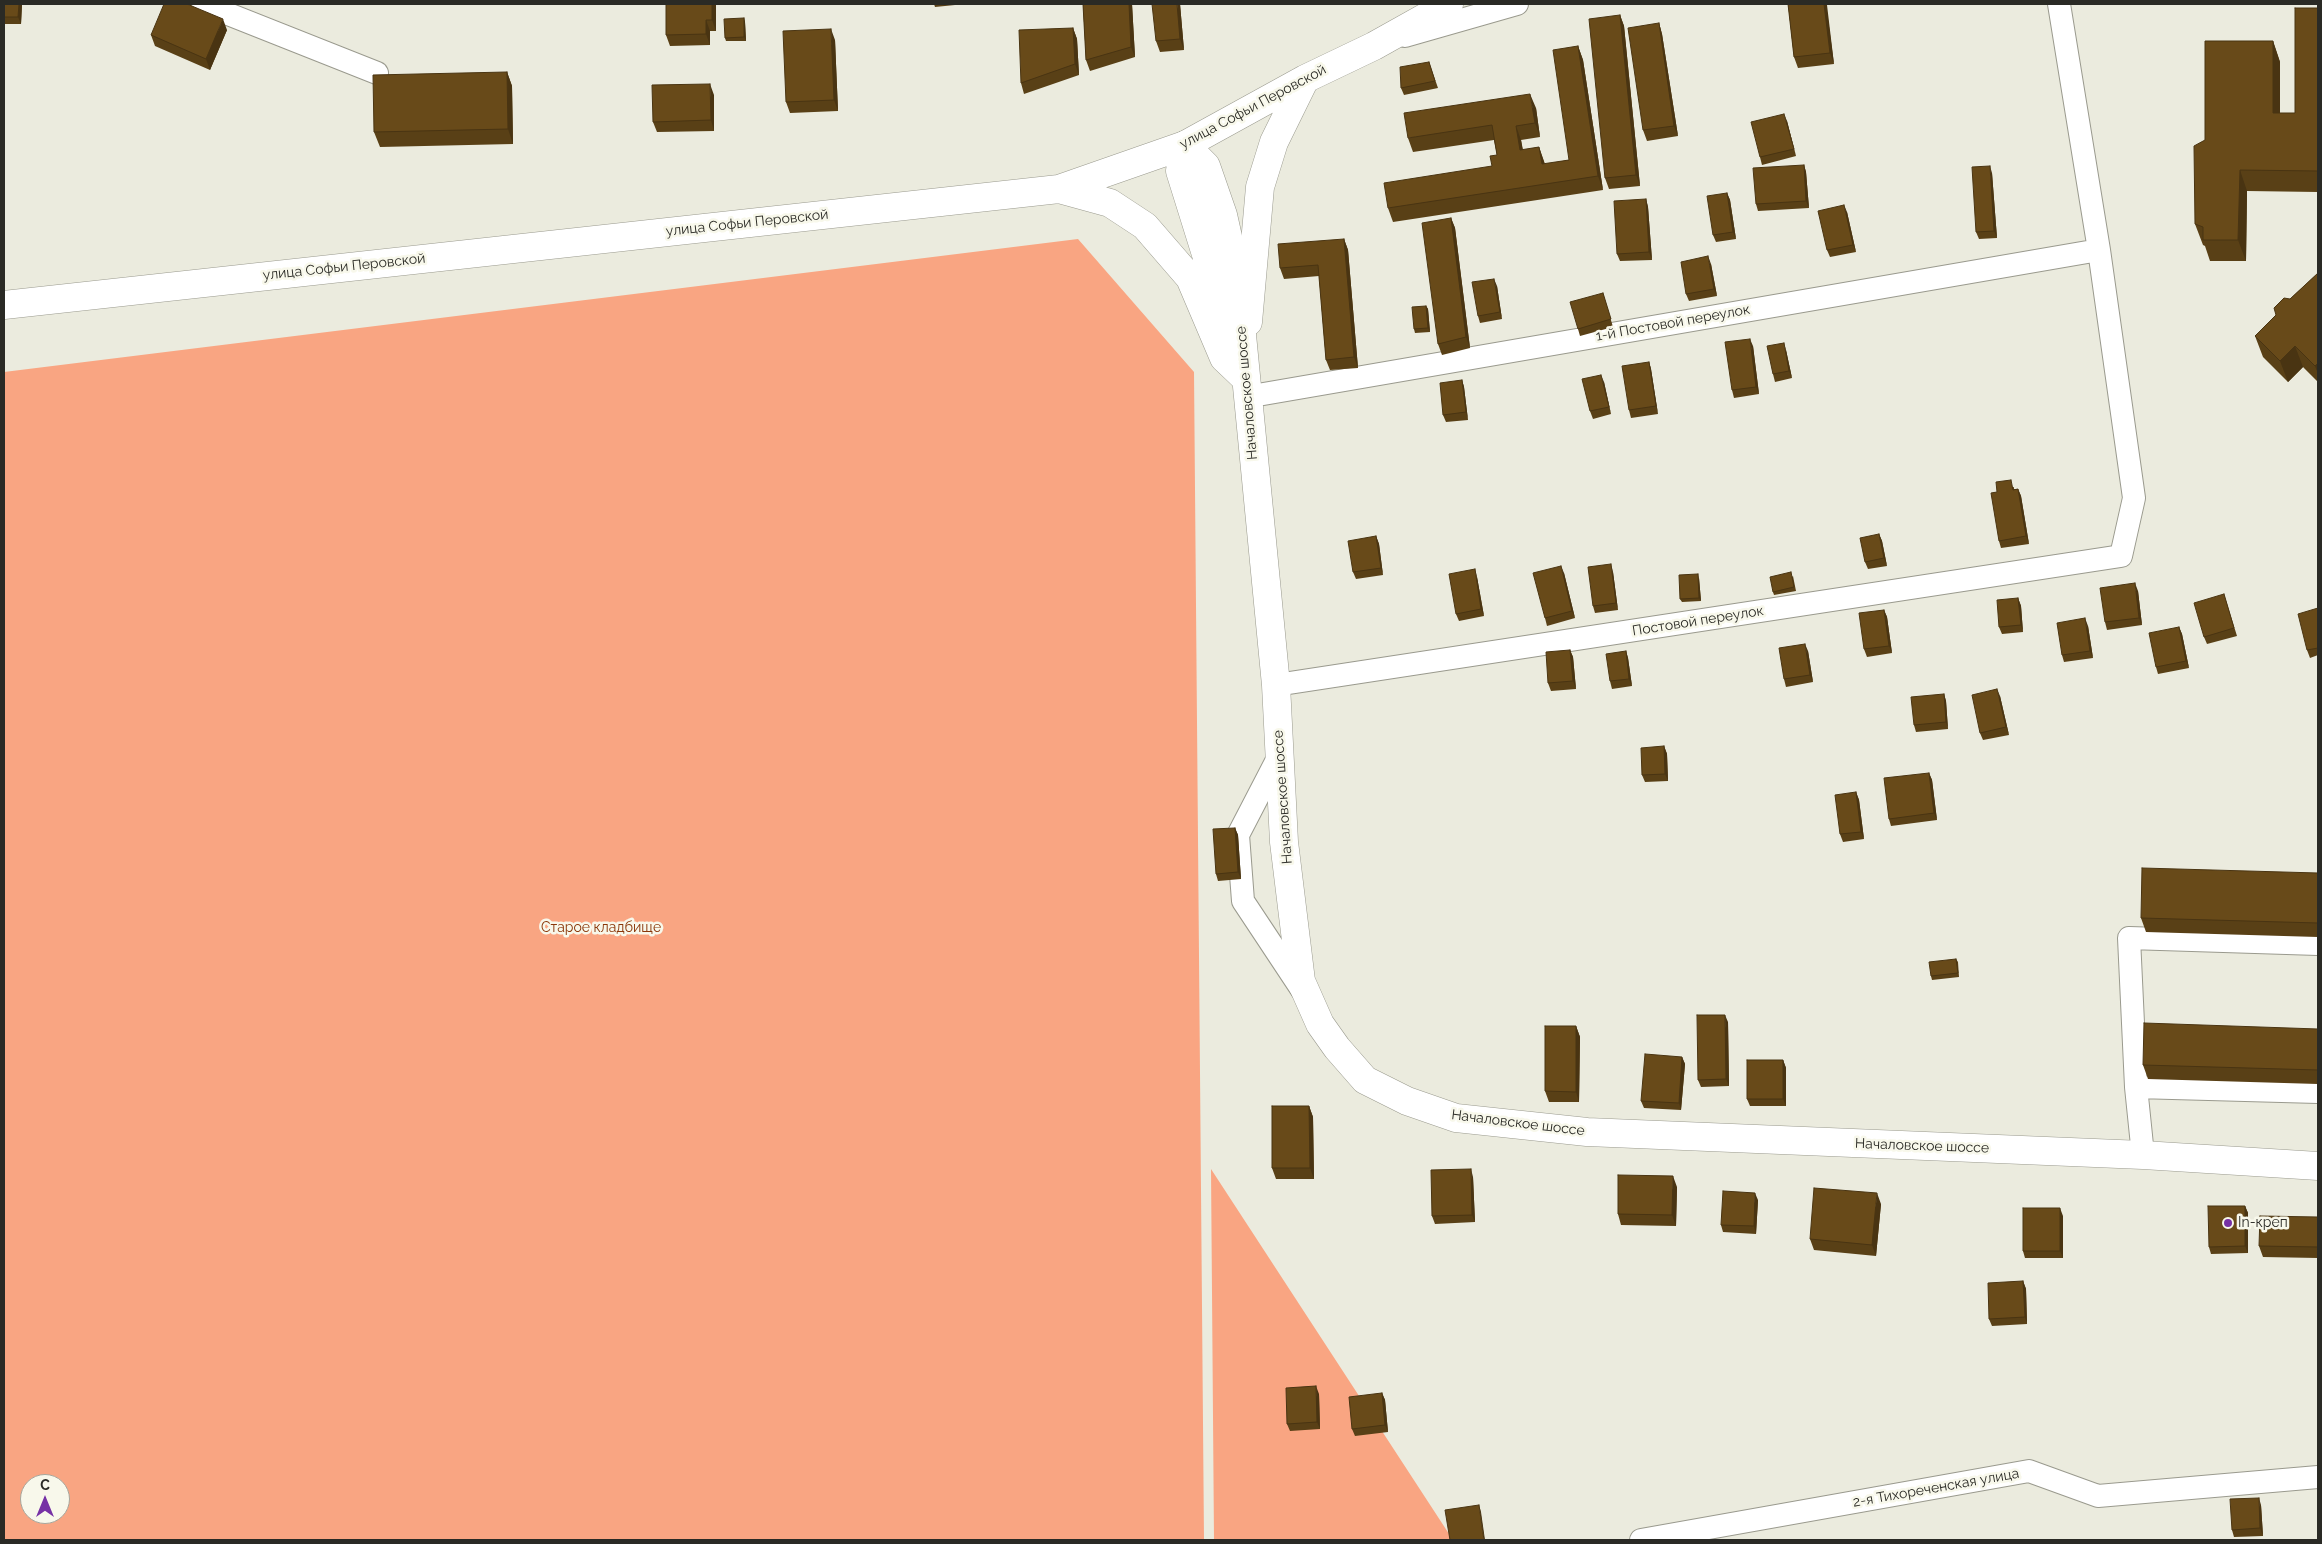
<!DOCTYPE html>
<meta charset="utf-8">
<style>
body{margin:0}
#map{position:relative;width:2322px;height:1544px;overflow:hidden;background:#ebebde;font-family:Raleway,sans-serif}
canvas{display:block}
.frame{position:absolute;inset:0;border:5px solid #2a2a25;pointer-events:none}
.north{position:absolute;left:20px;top:1474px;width:50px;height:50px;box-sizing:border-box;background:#f8f8eb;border:1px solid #a6a69c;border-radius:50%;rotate:0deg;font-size:14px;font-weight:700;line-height:20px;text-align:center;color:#2a2a25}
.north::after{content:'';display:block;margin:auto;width:18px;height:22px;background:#7631a5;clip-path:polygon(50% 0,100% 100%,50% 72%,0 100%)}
</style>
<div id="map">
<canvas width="2322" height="1544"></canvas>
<div class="frame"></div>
<div class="north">С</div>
</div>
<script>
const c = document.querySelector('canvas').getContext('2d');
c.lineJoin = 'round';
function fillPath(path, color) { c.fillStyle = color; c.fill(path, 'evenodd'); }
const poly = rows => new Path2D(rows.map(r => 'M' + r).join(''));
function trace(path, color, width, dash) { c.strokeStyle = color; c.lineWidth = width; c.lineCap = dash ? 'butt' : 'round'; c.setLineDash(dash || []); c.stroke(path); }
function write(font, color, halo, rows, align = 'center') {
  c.font = font + ' Raleway,sans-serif'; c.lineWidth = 5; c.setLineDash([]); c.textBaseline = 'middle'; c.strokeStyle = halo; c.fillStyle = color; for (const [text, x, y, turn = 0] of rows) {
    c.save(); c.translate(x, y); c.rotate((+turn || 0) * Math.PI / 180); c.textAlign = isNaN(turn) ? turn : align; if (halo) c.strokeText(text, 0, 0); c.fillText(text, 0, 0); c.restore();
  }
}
fillPath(poly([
 [1078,239,1194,372,1204,1540,4,1540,4,372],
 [30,1484,60,1484,60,1514,30,1514],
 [1211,1169,1453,1540,1214,1540]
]), '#f9a582');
const street = poly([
 [203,4,377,73],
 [1405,36,1517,4],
 [1246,397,2099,250],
 [1276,685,2121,556,2134,498,2099,250,2059,4],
 [1280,754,1238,835,1243,901,1302,990],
 [2136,1087,2318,1092],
 [2143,1155,2136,1087,2129,938,2318,944],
 [1641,1540,2029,1471,2098,1496,2318,1477]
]);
const secondary = poly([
 [1185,145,1305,79,1374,46,1449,4],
 [1248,322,1260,187,1274,142,1305,79]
]);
const primary = poly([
 [1185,145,1206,166,1223,215,1236,273,1276,685,1284,842,1301,981,1320,1024,1337,1048,1365,1080,1407,1101,1456,1118,1587,1132,2143,1155,2318,1166],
 [1185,145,1180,171,1229,328],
 [1059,189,1110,203,1145,226,1190,278,1224,358,1244,377],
 [4,305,1059,189,1185,145]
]);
trace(street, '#9a9a8e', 24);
trace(secondary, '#9a9a8e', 29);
trace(primary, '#9a9a8e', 29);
trace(street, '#fff', 22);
trace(secondary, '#fff', 28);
trace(primary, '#fff', 28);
fillPath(poly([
 [4,4,22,4,21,24,4,24],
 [716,4,716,31,710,31,710,45,670,46,666,35],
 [934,4,955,4,955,5,935,7],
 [1083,4,1132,4,1135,57,1090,71,1086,60],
 [1180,4,1184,50,1160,52,1156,41],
 [1788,4,1826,4,1834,64,1798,68,1794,57],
 [2318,8,2318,192,2247,191,2246,261,2210,261,2205,246,2203,245,2195,224,2205,140,2273,41,2280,62,2280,113,2295,113],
 [1620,15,1624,26,1640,186,1609,189,1605,178],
 [744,18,745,22,746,41,726,41,725,38],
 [1659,23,1662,34,1678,136,1647,141,1643,130],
 [1073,28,1077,39,1079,75,1024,94,1021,83],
 [227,30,210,70,155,46,151,35],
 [835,40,838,111,790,113,786,102],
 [1578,46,1583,60,1603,190,1393,222,1388,208,1492,166,1497,155,1494,140,1413,152,1408,138,1536,108,1540,137,1521,140,1523,150,1539,147,1545,164,1569,160],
 [1429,62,1438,88,1404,95,1401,88],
 [507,72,512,86,513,144,380,147,374,132],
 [714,95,714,131,657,132,653,122],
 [1787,121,1796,156,1762,165,1760,157],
 [1804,165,1806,172,1809,208,1758,211,1756,204],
 [1992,173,1997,238,1979,239,1976,232],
 [1727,193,1730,200,1736,239,1716,242,1713,235],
 [1646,199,1648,207,1652,260,1620,261,1617,254],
 [1847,212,1856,252,1830,257,1827,250],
 [1451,218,1455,228,1470,348,1442,355,1438,344],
 [1344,239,1348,250,1358,368,1330,370,1326,360,1319,276,1284,279,1280,268],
 [1711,264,1717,296,1689,301,1686,294],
 [2318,273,2318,382,2303,367,2288,382,2263,357,2255,336,2276,315,2290,299],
 [1497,286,1502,319,1480,323,1478,316],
 [1603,293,1613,327,1580,336,1578,329],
 [1426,306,1428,309,1430,332,1415,333,1414,329],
 [1753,346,1759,394,1734,398,1732,390],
 [1786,350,1792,378,1775,382,1773,374],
 [1649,362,1651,369,1658,414,1631,418,1629,410],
 [1462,380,1464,387,1468,420,1446,422,1443,415],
 [1604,382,1611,414,1593,419,1590,411],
 [2014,487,2014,489,2018,489,2021,496,2029,544,2001,548,1999,541,1997,492],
 [1879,534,1882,541,1887,566,1868,569,1865,562],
 [1376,536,1379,544,1383,575,1356,579,1353,572],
 [1613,572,1618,610,1595,613,1593,606],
 [1564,573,1575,618,1547,626,1545,618],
 [1793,576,1796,591,1774,595,1773,592],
 [1477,577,1484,616,1459,621,1456,614],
 [1699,578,1701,601,1682,602,1680,599],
 [2138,591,2142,625,2107,630,2105,622],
 [2224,594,2237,636,2207,644,2204,637],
 [2018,598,2021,606,2023,632,2002,634,1999,627],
 [2318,608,2318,655,2310,658,2307,650],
 [1884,610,1887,617,1892,653,1867,657,1864,649],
 [2088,626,2093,658,2064,662,2062,655],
 [2179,627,2182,634,2189,668,2158,674,2156,667],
 [1570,650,1573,657,1576,689,1551,691,1548,683],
 [1626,651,1628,658,1632,686,1612,689,1610,681],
 [1808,651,1813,682,1786,687,1784,679],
 [1944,694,1946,701,1948,729,1916,732,1914,725],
 [2000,696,2009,735,1983,740,1980,733],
 [1664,746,1667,754,1668,781,1645,782,1642,775],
 [1929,773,1932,780,1937,820,1891,826,1889,819],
 [1856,792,1859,800,1864,839,1843,842,1840,834],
 [1235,828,1238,835,1241,879,1218,881,1216,874],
 [2318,873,2318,937,2146,932,2141,918],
 [1956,959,1958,962,1959,977,1932,980,1931,976],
 [1728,1022,1729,1086,1701,1087,1698,1080],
 [1576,1026,1580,1037,1579,1102,1549,1102,1545,1091],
 [2318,1029,2318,1084,2148,1079,2143,1065],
 [1682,1057,1685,1064,1681,1110,1644,1108,1641,1101],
 [1783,1060,1786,1068,1786,1106,1750,1106,1747,1099],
 [1309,1106,1313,1117,1314,1179,1276,1179,1272,1168],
 [1473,1177,1475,1222,1435,1224,1432,1216],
 [1677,1187,1676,1226,1621,1225,1618,1214],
 [1758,1200,1756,1234,1723,1232,1721,1225],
 [1881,1204,1876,1256,1814,1250,1810,1239],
 [2245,1206,2248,1213,2248,1253,2211,1254,2209,1247],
 [2063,1216,2063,1258,2025,1258,2023,1251],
 [2318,1217,2318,1258,2263,1257,2259,1246],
 [2023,1281,2026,1289,2027,1324,1992,1326,1989,1319],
 [1382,1393,1385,1400,1388,1432,1355,1436,1352,1429],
 [1319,1394,1320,1429,1290,1431,1287,1424],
 [2261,1505,2263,1536,2234,1537,2232,1530]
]), '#594016');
fillPath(poly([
 [19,4,22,4,21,24,18,17],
 [712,4,716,4,716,31,712,20],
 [1129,4,1132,4,1135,57,1131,47],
 [1177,4,1180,4,1184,50,1180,39],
 [1824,4,1826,4,1827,5,1834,64,1830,53],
 [1620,15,1624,26,1640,186,1636,175],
 [744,18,745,22,746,41,744,37],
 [223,19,227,30,210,70,206,59],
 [706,20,710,31,710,45,706,34],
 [1659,23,1662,34,1678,136,1674,126],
 [1073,28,1077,39,1079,75,1075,64],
 [831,29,835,40,838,111,834,100],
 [2273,41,2280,62,2280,134,2273,113],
 [1578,46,1583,60,1603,190,1598,176],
 [507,72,512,86,513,144,508,129],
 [710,84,714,95,714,131,711,120],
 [1530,94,1536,108,1540,137,1535,123],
 [1784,114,1787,121,1796,156],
 [1516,126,1521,140,1525,165,1520,150],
 [1539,147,1544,162,1547,178,1542,164],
 [1804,165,1806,172,1809,208,1806,201],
 [1990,166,1992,173,1997,238,1994,231],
 [2240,170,2247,191,2246,261,2238,240],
 [1727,193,1730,200,1736,239,1733,232],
 [1646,199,1648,207,1652,260,1649,252],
 [1844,205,1847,212,1856,252,1853,245],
 [1451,218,1455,228,1470,348,1466,337],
 [1344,239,1348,250,1358,368,1354,357],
 [1708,256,1711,264,1717,296,1714,289],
 [1494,279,1497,286,1502,319,1500,312],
 [1426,306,1428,309,1430,332,1428,328],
 [1750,339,1753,346,1759,394,1756,387],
 [1784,343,1786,350,1792,378,1789,371],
 [2295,346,2303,367,2288,382,2280,361],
 [1649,362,1651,369,1658,414,1656,406],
 [2318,363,2318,374,2315,366],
 [1601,375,1604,382,1611,414,1609,407],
 [1462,380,1464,387,1468,420,1466,412],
 [2018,489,2021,496,2029,544,2026,536],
 [1879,534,1882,541,1887,566,1884,558],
 [1376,536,1379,544,1383,575,1381,568],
 [1611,564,1613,572,1618,610,1616,603],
 [1561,566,1564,573,1575,618,1572,611],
 [1475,569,1477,577,1484,616,1481,609],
 [1698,574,1699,578,1701,601,1699,598],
 [2135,583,2138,591,2142,625,2139,618],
 [2018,598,2021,606,2023,632,2021,625],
 [1884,610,1887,617,1892,653,1889,646],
 [2085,618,2088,626,2093,658,2090,651],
 [2179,627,2182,634,2189,668,2186,661],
 [1805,644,1808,651,1813,682,1810,675],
 [1570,650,1573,657,1576,689,1573,681],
 [1626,651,1628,658,1632,686,1629,679],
 [1997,689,2000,696,2009,735,2006,727],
 [1944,694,1946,701,1948,729,1946,722],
 [1664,746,1667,754,1668,781,1665,774],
 [1929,773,1932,780,1937,820,1934,813],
 [1856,792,1859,800,1864,839,1861,832],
 [1235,828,1238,835,1241,879,1238,872],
 [1725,1015,1728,1022,1729,1086,1726,1079],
 [1576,1026,1580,1037,1579,1102,1576,1092],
 [1682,1057,1685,1064,1681,1110,1679,1103],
 [1783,1060,1786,1068,1786,1106,1783,1099],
 [1309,1106,1313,1117,1314,1179,1310,1168],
 [1471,1169,1473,1177,1475,1222,1472,1215],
 [1673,1176,1677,1187,1676,1226,1672,1215],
 [1755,1193,1758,1200,1756,1234,1754,1226],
 [1877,1193,1881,1204,1876,1256,1872,1245],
 [2245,1206,2248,1213,2248,1253,2245,1246],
 [2060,1208,2063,1216,2063,1258,2060,1251],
 [2023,1281,2026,1289,2027,1324,2025,1317],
 [1316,1386,1319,1394,1320,1429,1317,1422],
 [1382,1393,1385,1400,1388,1432,1385,1425],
 [2259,1498,2261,1505,2263,1536,2260,1528],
 [1479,1505,1481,1512,1485,1540,1484,1540]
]), '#493412');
const building = poly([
 [4,4,19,4,18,17,4,17,4,4],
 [164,4,187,4,223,19,206,59,151,35,164,4],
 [666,4,712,4,712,20,706,20,706,34,666,35,666,4],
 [1083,4,1129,4,1131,47,1086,60,1083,4],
 [1152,4,1177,4,1180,39,1156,41,1152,4],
 [1788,4,1824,4,1830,53,1794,57,1788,4],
 [2295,8,2318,8,2318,171,2240,170,2238,240,2203,240,2203,227,2195,224,2194,146,2205,140,2205,41,2273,41,2273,113,2295,113,2295,8],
 [1620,15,1636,175,1605,178,1589,19,1620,15],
 [744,18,744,37,725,38,724,19,744,18],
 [1659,23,1674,126,1643,130,1628,28,1659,23],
 [1073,28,1075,64,1021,83,1019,30,1073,28],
 [831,29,834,100,786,102,783,31,831,29],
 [1578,46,1598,176,1388,208,1384,183,1492,166,1490,156,1497,155,1492,125,1408,138,1404,113,1530,94,1535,123,1516,126,1520,150,1539,147,1542,164,1569,160,1553,50,1578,46],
 [1429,62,1435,81,1401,88,1400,67,1429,62],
 [507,72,508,129,374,132,373,75,507,72],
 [710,84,711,120,653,122,652,85,710,84],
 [1784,114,1794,149,1760,157,1751,122,1784,114],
 [1804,165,1806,201,1756,204,1753,168,1804,165],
 [1990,166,1994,231,1976,232,1972,167,1990,166],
 [1727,193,1733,232,1713,235,1707,196,1727,193],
 [1646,199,1649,252,1617,254,1614,201,1646,199],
 [1844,205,1853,245,1827,250,1818,211,1844,205],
 [1451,218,1466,337,1438,344,1422,223,1451,218],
 [1344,239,1354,357,1326,360,1318,265,1280,268,1278,244,1344,239],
 [1708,256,1714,289,1686,294,1681,262,1708,256],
 [2318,273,2318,363,2315,366,2295,346,2280,361,2255,336,2276,315,2274,308,2284,298,2290,299,2318,273],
 [1494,279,1500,312,1478,316,1472,282,1494,279],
 [1603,293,1611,319,1578,329,1570,302,1603,293],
 [1426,306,1428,328,1414,329,1412,307,1426,306],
 [1750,339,1756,387,1732,390,1725,342,1750,339],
 [1784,343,1789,371,1773,374,1767,346,1784,343],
 [1649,362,1656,406,1629,410,1622,366,1649,362],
 [1601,375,1609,407,1590,411,1582,379,1601,375],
 [1462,380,1466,412,1443,415,1440,383,1462,380],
 [2011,480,2013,490,2018,489,2026,536,1999,541,1991,493,1997,492,1996,482,2011,480],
 [1879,534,1884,558,1865,562,1860,538,1879,534],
 [1376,536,1381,568,1353,572,1348,541,1376,536],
 [1611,564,1616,603,1593,606,1588,567,1611,564],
 [1561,566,1572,611,1545,618,1533,573,1561,566],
 [1475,569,1481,609,1456,614,1449,574,1475,569],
 [1791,572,1794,587,1773,592,1770,577,1791,572],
 [1698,574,1699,598,1680,599,1679,575,1698,574],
 [2135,583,2139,618,2105,622,2100,588,2135,583],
 [2224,594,2234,628,2204,637,2194,603,2224,594],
 [2018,598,2021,625,1999,627,1997,600,2018,598],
 [2318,608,2318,648,2307,650,2298,614,2318,608],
 [1884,610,1889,646,1864,649,1859,613,1884,610],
 [2085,618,2090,651,2062,655,2057,623,2085,618],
 [2179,627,2186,661,2156,667,2149,633,2179,627],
 [1805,644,1810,675,1784,679,1779,648,1805,644],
 [1570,650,1573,681,1548,683,1546,652,1570,650],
 [1626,651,1629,679,1610,681,1606,654,1626,651],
 [1997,689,2006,727,1980,733,1972,695,1997,689],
 [1944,694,1946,722,1914,725,1911,697,1944,694],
 [1664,746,1665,774,1642,775,1641,748,1664,746],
 [1929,773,1934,813,1889,819,1884,778,1929,773],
 [1856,792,1861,832,1840,834,1835,795,1856,792],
 [1235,828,1238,872,1216,874,1213,829,1235,828],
 [2142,868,2318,873,2318,923,2141,918,2142,868],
 [1956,959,1958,973,1931,976,1929,962,1956,959],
 [1697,1015,1725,1015,1726,1079,1698,1080,1697,1015],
 [2144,1023,2318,1029,2318,1070,2143,1065,2144,1023],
 [1545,1026,1576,1026,1576,1092,1545,1091,1545,1026],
 [1645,1054,1682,1057,1679,1103,1641,1101,1645,1054],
 [1747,1060,1783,1060,1783,1099,1747,1099,1747,1060],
 [1272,1106,1309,1106,1310,1168,1272,1168,1272,1106],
 [1471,1169,1472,1215,1432,1216,1431,1170,1471,1169],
 [1618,1175,1673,1176,1672,1215,1618,1214,1618,1175],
 [1814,1188,1877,1193,1872,1245,1810,1239,1814,1188],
 [1723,1191,1755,1193,1754,1226,1721,1225,1723,1191],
 [2208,1206,2245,1206,2245,1246,2209,1247,2208,1206],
 [2023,1208,2060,1208,2060,1251,2023,1251,2023,1208],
 [2260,1216,2318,1217,2318,1247,2259,1246,2260,1216],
 [2023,1281,2025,1317,1989,1319,1988,1283,2023,1281],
 [1316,1386,1317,1422,1287,1424,1286,1388,1316,1386],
 [1382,1393,1385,1425,1352,1429,1349,1397,1382,1393],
 [2259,1498,2260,1528,2232,1530,2230,1499,2259,1498],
 [1479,1505,1484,1540,1450,1540,1445,1510,1479,1505]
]);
fillPath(building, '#684a19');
trace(building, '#493412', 1);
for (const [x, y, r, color] of [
 [2228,1223,5,"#7631a5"]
]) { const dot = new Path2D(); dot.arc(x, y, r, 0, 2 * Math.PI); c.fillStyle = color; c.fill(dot); trace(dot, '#f8f8eb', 2); }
write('14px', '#2a2a25', '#f8f8eb', [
 ["улица Софьи Перовской",1253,107,-28],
 ["улица Софьи Перовской",747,223,-6],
 ["улица Софьи Перовской",344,267,-6],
 ["1-й Постовой переулок",1673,323,-10],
 ["Началовское шоссе",1247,393,-95],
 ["Постовой переулок",1698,621,-9],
 ["Началовское шоссе",1283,797,-94],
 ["Началовское шоссе",1518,1123,7],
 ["Началовское шоссе",1922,1146,2],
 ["2-я Тихореченская улица",1936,1488,-10]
]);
write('14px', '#8a3709', '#f8f8eb', [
 ["Старое кладбище",601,928]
]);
write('14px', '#2a2a25', '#f8f8eb', [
 ["In-креп",2238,1223]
], 'left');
</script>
